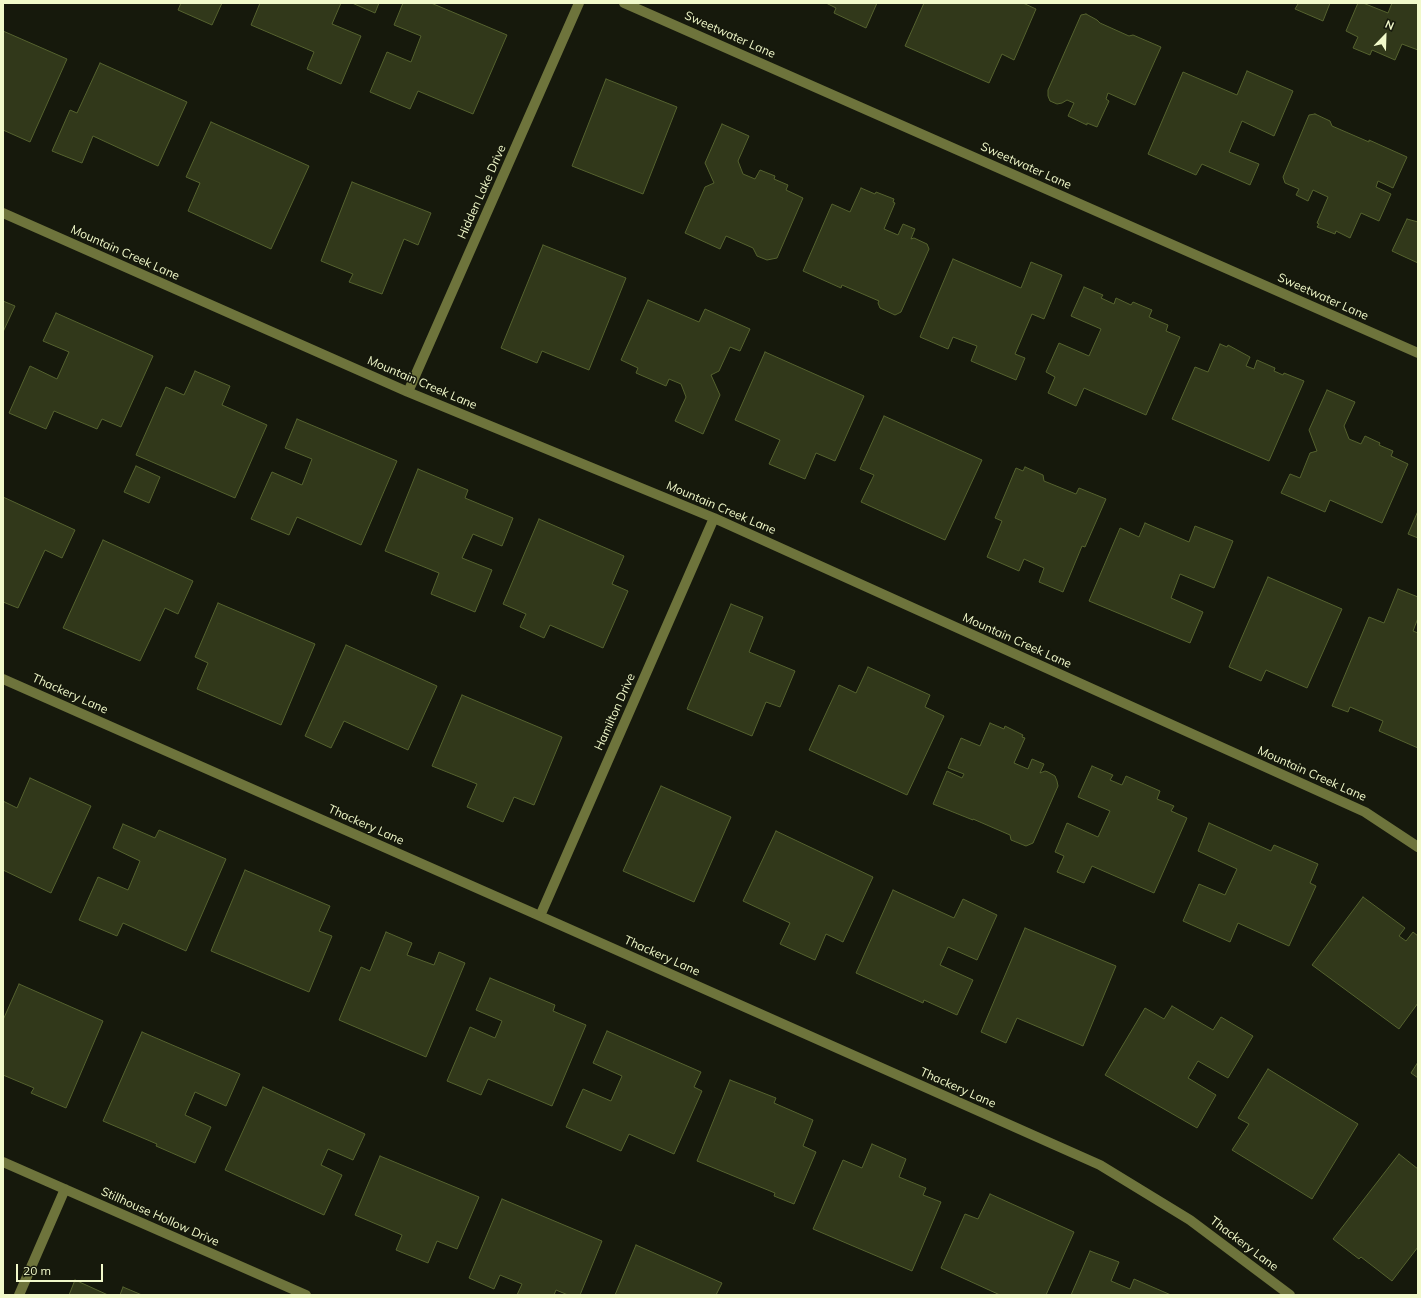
<!DOCTYPE html>
<style>
body{margin:0}
#map{position:relative;width:1421px;height:1298px;overflow:hidden;background:#16190c;font-family:Mulish,sans-serif}
canvas{display:block}
.frame{position:absolute;inset:0;border:4px solid #f1f9ca;pointer-events:none}
.north{position:absolute;left:1365px;top:16px;width:40px;height:40px;-webkit-text-stroke:3px #16190c;paint-order:stroke;rotate:23deg;font-size:11px;font-weight:700;line-height:16px;text-align:center;color:#f1f9ca}
.north::after{content:'';display:block;margin:auto;width:14px;height:18px;background:#f1f9ca;clip-path:polygon(50% 0,100% 100%,50% 72%,0 100%)}
.scale{position:absolute;left:16px;top:1264px;width:87px;height:18px;box-sizing:border-box;border:2px solid #f1f9ca;border-top:0;padding-left:5px;font-size:12px;line-height:14px;white-space:nowrap;color:#f1f9ca;-webkit-text-stroke:3px #16190c;paint-order:stroke}
</style>
<div id="map">
<canvas width="1421" height="1298"></canvas>
<div class="frame"></div>
<div class="north">N</div>
<div class="scale">20 m</div>
</div>
<script>
const c = document.querySelector('canvas').getContext('2d');
c.lineJoin = 'round';
function fillPath(path, color) { c.fillStyle = color; c.fill(path, 'evenodd'); }
const poly = rows => new Path2D(rows.map(r => 'M' + r).join(''));
function trace(path, color, width, dash) { c.strokeStyle = color; c.lineWidth = width; c.lineCap = dash ? 'butt' : 'round'; c.setLineDash(dash || []); c.stroke(path); }
function write(font, color, halo, rows, align = 'center') {
  c.font = font + ' Mulish,sans-serif'; c.lineWidth = 3; c.setLineDash([]); c.textBaseline = 'middle'; c.strokeStyle = halo; c.fillStyle = color; for (const [text, x, y, turn = 0] of rows) {
    c.save(); c.translate(x, y); c.rotate((+turn || 0) * Math.PI / 180); c.textAlign = isNaN(turn) ? turn : align; if (halo) c.strokeText(text, 0, 0); c.fillText(text, 0, 0); c.restore();
  }
}
const building = poly([
 [181,3,222,3,212,25,178,10,181,3],
 [260,3,341,3,332,24,361,36,341,84,307,69,314,52,251,25,260,3],
 [352,3,379,3,375,13,352,3],
 [403,3,431,3,507,35,473,114,418,91,410,109,370,92,387,52,411,62,421,36,394,25,403,3],
 [826,3,877,3,866,28,834,13,836,8,826,3],
 [924,3,1023,3,1036,9,1014,60,1002,54,989,83,905,46,924,3],
 [1297,3,1330,3,1323,21,1295,9,1298,4,1297,3],
 [1358,3,1363,3,1388,13,1392,3,1418,3,1418,50,1402,44,1395,60,1372,50,1370,55,1353,48,1358,37,1346,31,1358,3],
 [1086,14,1097,20,1100,23,1129,36,1133,35,1161,47,1135,105,1108,93,1106,99,1109,101,1097,127,1087,123,1087,125,1068,116,1074,103,1067,100,1062,103,1057,104,1050,101,1048,96,1048,90,1081,15,1086,14],
 [3,31,67,59,30,142,3,130,3,31],
 [100,63,187,102,158,166,93,136,82,163,52,151,70,110,77,113,100,63],
 [1247,71,1293,91,1274,136,1242,121,1229,152,1259,164,1250,185,1202,164,1196,175,1148,154,1183,72,1237,95,1247,71],
 [606,79,677,107,643,194,572,166,606,79],
 [1315,114,1330,121,1332,126,1369,142,1369,140,1407,157,1393,188,1378,181,1376,187,1391,194,1379,221,1361,213,1350,238,1336,231,1335,234,1317,227,1319,224,1317,223,1328,197,1313,190,1308,201,1296,195,1299,189,1285,183,1283,177,1309,115,1315,114],
 [211,122,309,166,271,249,188,211,200,183,186,177,211,122],
 [722,124,749,136,738,161,743,174,755,179,760,170,775,176,774,179,788,185,786,190,803,198,777,258,767,260,757,256,753,248,726,236,720,249,685,233,705,187,714,183,705,163,722,124],
 [352,182,431,213,418,245,404,239,382,294,349,282,353,274,321,261,352,182],
 [861,188,875,194,876,192,894,199,893,202,895,203,884,229,898,235,903,224,915,229,911,239,914,238,927,244,929,249,901,312,895,315,880,308,878,303,879,301,842,285,841,288,803,271,832,204,850,212,861,188],
 [1407,219,1418,222,1418,263,1392,251,1407,219],
 [543,245,626,278,589,370,542,351,537,363,501,348,543,245],
 [953,259,1021,288,1031,262,1062,275,1044,319,1032,314,1015,354,1025,358,1016,380,971,361,977,346,953,337,948,349,920,337,953,259],
 [1084,287,1103,295,1101,298,1114,304,1116,298,1131,305,1133,302,1152,310,1149,317,1168,325,1166,331,1180,337,1146,415,1084,388,1076,406,1048,393,1055,377,1046,372,1059,343,1089,356,1101,329,1071,316,1084,287],
 [648,300,699,322,705,309,750,329,740,351,730,347,719,371,711,375,720,395,703,434,675,421,686,397,681,384,669,379,666,386,636,373,638,368,621,360,648,300],
 [3,301,15,306,3,332,3,301],
 [56,313,153,356,121,427,102,419,97,429,54,411,46,429,9,413,30,366,57,379,69,352,43,341,56,313],
 [1220,344,1227,347,1228,345,1250,357,1246,366,1254,369,1257,360,1275,368,1274,371,1283,375,1284,373,1304,381,1269,461,1172,419,1195,367,1208,372,1220,344],
 [765,352,864,396,835,461,816,453,805,479,769,464,780,440,735,420,765,352],
 [195,371,230,386,222,405,267,425,235,498,136,455,166,387,184,395,195,371],
 [1327,390,1355,402,1344,426,1349,439,1361,444,1365,436,1380,443,1379,445,1393,451,1391,456,1408,464,1382,523,1330,500,1325,512,1281,493,1290,474,1300,478,1310,453,1317,451,1309,430,1327,390],
 [884,416,982,460,945,540,861,502,874,475,860,469,884,416],
 [297,419,397,461,361,545,297,517,289,535,251,519,272,472,302,485,312,459,285,448,297,419],
 [136,466,160,477,149,503,124,492,136,466],
 [1025,467,1043,475,1044,481,1076,494,1079,488,1106,499,1085,547,1082,546,1063,592,1039,582,1044,568,1024,559,1019,571,987,557,1002,521,995,518,1016,468,1023,471,1025,467],
 [418,469,468,490,465,498,513,518,502,546,473,534,462,558,492,570,475,612,431,594,439,573,385,551,418,469],
 [3,497,75,530,62,558,45,550,18,608,3,602,3,497],
 [1418,511,1418,538,1408,534,1418,511],
 [539,519,624,556,612,584,628,591,603,648,550,625,544,638,520,627,526,614,503,604,539,519],
 [1145,523,1189,542,1195,526,1233,541,1214,588,1180,574,1171,598,1203,612,1190,643,1089,601,1120,528,1139,537,1145,523],
 [103,540,193,581,178,614,165,608,140,661,63,628,103,540],
 [1268,577,1342,609,1307,688,1266,670,1261,681,1229,667,1268,577],
 [1398,589,1418,597,1418,618,1413,631,1418,633,1418,748,1379,731,1383,721,1350,707,1348,712,1332,706,1369,617,1384,623,1398,589],
 [218,603,315,644,281,725,197,689,208,663,195,657,218,603],
 [731,604,763,617,749,652,795,671,780,707,766,702,752,736,687,709,731,604],
 [346,645,437,686,408,750,344,721,331,748,305,736,346,645],
 [868,667,930,695,925,707,944,716,907,795,809,750,839,685,856,693,868,667],
 [462,695,562,737,534,805,514,797,503,822,467,807,477,784,432,766,462,695],
 [990,723,1004,729,1005,726,1023,735,1022,737,1025,738,1014,763,1028,769,1032,759,1044,764,1040,773,1045,771,1048,772,1055,776,1057,781,1058,786,1033,843,1026,846,1011,840,1010,835,973,819,973,820,933,804,947,771,962,778,964,774,948,768,961,738,980,746,990,723],
 [1092,766,1113,775,1110,780,1122,785,1126,776,1160,791,1157,799,1174,806,1171,811,1187,818,1154,893,1092,866,1084,883,1057,872,1064,856,1055,852,1067,823,1098,837,1110,811,1078,797,1092,766],
 [30,778,91,806,51,893,3,870,3,801,17,808,30,778],
 [661,786,731,817,694,902,623,871,661,786],
 [1209,823,1271,851,1274,845,1318,864,1310,883,1316,886,1289,946,1238,923,1230,942,1183,921,1199,884,1225,895,1237,869,1198,851,1209,823],
 [123,824,155,838,159,830,226,859,186,951,123,923,117,936,79,920,98,877,128,890,140,861,113,848,123,824],
 [776,831,873,877,843,942,826,934,815,960,780,944,790,923,743,901,776,831],
 [245,870,330,906,319,931,332,936,309,992,211,951,245,870],
 [893,890,954,918,963,899,997,915,977,960,948,947,940,965,973,980,957,1015,924,1000,923,1003,856,973,893,890],
 [1363,897,1405,928,1399,936,1406,941,1413,932,1418,936,1418,1003,1399,1029,1312,965,1363,897],
 [1025,928,1116,966,1083,1046,1017,1018,1006,1043,981,1032,1025,928],
 [386,932,412,943,407,955,434,965,439,952,465,963,426,1057,339,1020,361,967,370,971,386,932],
 [490,978,555,1005,553,1011,586,1025,552,1106,488,1079,481,1095,447,1081,470,1027,495,1038,502,1021,476,1010,490,978],
 [19,984,103,1021,66,1108,31,1093,34,1088,3,1075,3,1020,19,984],
 [1172,1006,1213,1030,1221,1017,1253,1036,1228,1078,1198,1061,1188,1078,1216,1095,1197,1128,1105,1075,1145,1008,1164,1019,1172,1006],
 [607,1031,701,1072,694,1087,702,1091,674,1154,629,1134,621,1151,566,1127,583,1089,611,1101,622,1076,593,1063,607,1031],
 [142,1032,240,1074,226,1106,195,1092,185,1115,211,1127,195,1163,156,1146,157,1144,103,1121,142,1032],
 [1418,1062,1418,1078,1411,1073,1418,1062],
 [1268,1069,1358,1124,1312,1199,1232,1150,1249,1124,1238,1118,1268,1069],
 [730,1080,776,1098,774,1103,813,1120,803,1146,816,1152,794,1204,774,1196,775,1193,697,1161,730,1080],
 [263,1087,365,1134,353,1160,328,1149,321,1165,342,1175,324,1215,225,1170,263,1087],
 [872,1144,906,1159,899,1177,926,1188,923,1195,941,1202,912,1271,813,1229,843,1160,862,1168,872,1144],
 [1399,1154,1418,1169,1418,1247,1392,1281,1361,1257,1359,1259,1333,1239,1399,1154],
 [380,1156,479,1197,457,1249,437,1241,428,1263,396,1250,402,1235,355,1215,380,1156],
 [990,1194,1074,1232,1046,1295,1000,1295,941,1268,965,1214,978,1219,990,1194],
 [502,1199,602,1241,580,1295,568,1295,556,1290,554,1295,517,1295,522,1284,500,1275,494,1289,469,1278,502,1199],
 [636,1245,722,1283,716,1295,615,1295,636,1245],
 [1090,1251,1119,1262,1111,1281,1130,1289,1134,1279,1171,1295,1071,1295,1090,1251],
 [75,1280,108,1295,69,1295,75,1280],
 [123,1287,142,1295,120,1295,123,1287]
]);
fillPath(building, '#31381a');
trace(building, '#55622f', 1);
trace(poly([
 [624,3,1418,353],
 [3,213,408,392,714,518,1365,812,1418,847],
 [408,392,579,3],
 [3,679,540,916,1100,1165,1190,1220,1290,1295],
 [540,916,714,518],
 [3,1162,306,1295],
 [19,1295,65,1189]
]), '#6e743c', 10);
write('12px', '#f1f9ca', '#16190c', [
 ["Sweetwater Lane",730,35,24],
 ["Sweetwater Lane",1026,166,24],
 ["Hidden Lake Drive",482,192,-66],
 ["Mountain Creek Lane",125,253,24],
 ["Sweetwater Lane",1323,297,24],
 ["Mountain Creek Lane",422,383,23],
 ["Mountain Creek Lane",721,508,23],
 ["Mountain Creek Lane",1017,641,24],
 ["Thackery Lane",70,694,24],
 ["Hamilton Drive",615,712,-66],
 ["Mountain Creek Lane",1312,774,24],
 ["Thackery Lane",366,825,24],
 ["Thackery Lane",662,956,24],
 ["Thackery Lane",958,1088,24],
 ["Stillhouse Hollow Drive",160,1217,24],
 ["Thackery Lane",1244,1244,37]
]);
</script>
